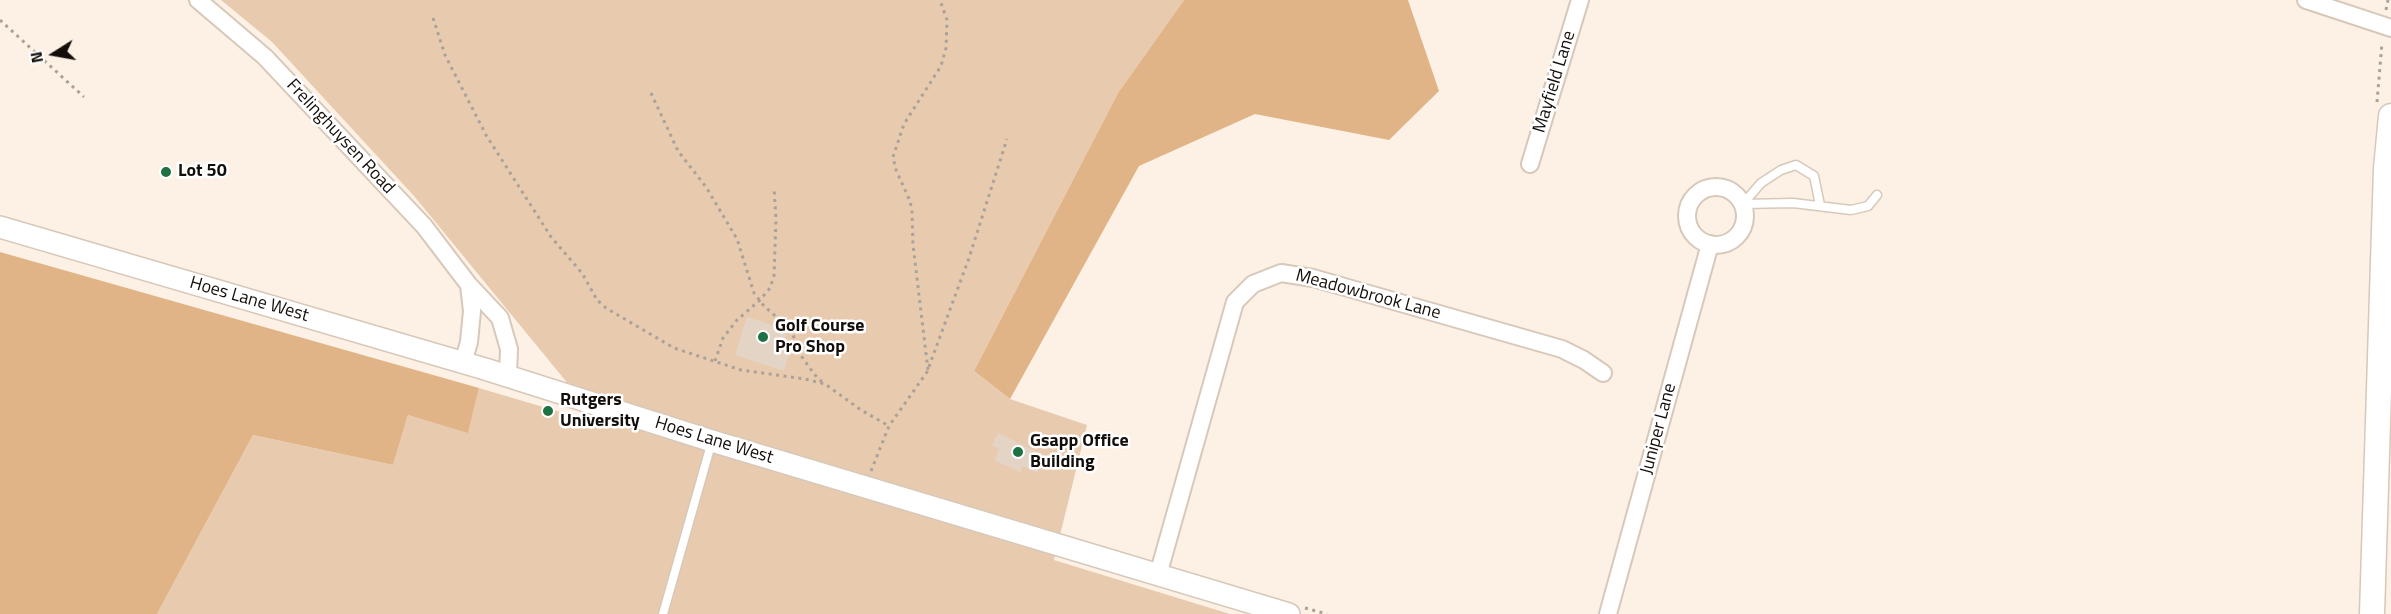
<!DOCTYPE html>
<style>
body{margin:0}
#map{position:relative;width:2391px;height:614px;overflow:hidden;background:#fdf1e5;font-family:"Titillium Web",sans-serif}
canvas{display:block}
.north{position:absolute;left:24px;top:24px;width:60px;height:60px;-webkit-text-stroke:4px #fff;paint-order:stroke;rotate:259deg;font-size:16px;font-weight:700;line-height:24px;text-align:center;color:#130e0a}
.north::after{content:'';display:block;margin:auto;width:21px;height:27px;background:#130e0a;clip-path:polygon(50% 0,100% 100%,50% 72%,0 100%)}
</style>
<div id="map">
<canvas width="2391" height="614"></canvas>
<div class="north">N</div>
</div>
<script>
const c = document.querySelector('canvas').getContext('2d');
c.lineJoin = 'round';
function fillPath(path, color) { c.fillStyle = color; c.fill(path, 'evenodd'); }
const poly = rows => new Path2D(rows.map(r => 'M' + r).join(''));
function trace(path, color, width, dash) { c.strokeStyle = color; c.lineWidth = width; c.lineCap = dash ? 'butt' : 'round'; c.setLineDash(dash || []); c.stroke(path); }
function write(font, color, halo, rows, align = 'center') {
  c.font = font + ' "Titillium Web",sans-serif'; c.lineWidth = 5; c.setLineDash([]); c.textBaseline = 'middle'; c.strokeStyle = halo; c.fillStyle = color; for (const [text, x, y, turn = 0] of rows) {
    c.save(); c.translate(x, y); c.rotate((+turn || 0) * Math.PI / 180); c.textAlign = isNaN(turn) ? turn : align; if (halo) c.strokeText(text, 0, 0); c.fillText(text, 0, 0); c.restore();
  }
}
fillPath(poly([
 [221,0,1184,0,1118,93,974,371,1010,399,1087,425,1054,560,1230,614,157,614,253,435,393,465,408,415,468,432,479,388,601,424,414,196,272,42]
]), '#e8cbaf');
fillPath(poly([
 [1184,0,1408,0,1439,91,1389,140,1255,114,1139,166,1010,399,974,371,1118,93],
 [0,252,479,388,468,433,408,415,393,465,253,435,157,614,0,614]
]), '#e0b487');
fillPath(poly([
 [747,317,788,330,783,345,791,347,784,371,735,355],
 [998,433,1045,456,1037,473,1023,466,1020,472,994,460,1000,449,992,446]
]), '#e3d4c5');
const service = poly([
 [1743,204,1793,203,1851,210,1868,206,1877,195],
 [1743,204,1761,183,1781,170,1796,165,1814,176,1820,205],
 [663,614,712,441]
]);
const minor = poly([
 [198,0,265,57,424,226,469,285,500,318,509,349,508,376],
 [2306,0,2391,28],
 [1530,164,1580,0],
 '1687 216a29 29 0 1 1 58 0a29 29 0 1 1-58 0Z',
 [463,363,469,342,472,311,469,285],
 [1158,575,1235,302,1253,284,1281,273,1313,278,1562,349,1584,360,1603,373],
 [1608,614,1710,244]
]);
const tertiary = poly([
 [0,227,485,369,712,441,1289,614]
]);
const secondary = poly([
 [2372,614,2383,262,2386,169,2391,116]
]);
trace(service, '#d7c8b9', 11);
trace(minor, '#d7c8b9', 20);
trace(tertiary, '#d7c8b9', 24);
trace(secondary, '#d7c8b9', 27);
trace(poly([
 [2386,10,2388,0],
 [433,18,445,55,486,135,551,237,582,273,597,300,606,308,674,348,741,370,805,379,825,384,861,410,889,426],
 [0,20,84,97],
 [651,93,678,151,706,187,737,239,754,293,764,306,791,330,802,357,814,374,824,384],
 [2377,102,2382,43],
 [715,361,723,338,737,320,759,301,770,288,774,276,776,219,774,187],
 [928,370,913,245,912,211,910,201,896,170,893,157,904,124,941,66,946,48,947,20,940,0],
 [871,471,889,426,927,372,969,258,1007,139],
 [1305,608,1327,614]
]), '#aba198', 3, [3, 4.5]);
trace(service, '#fff', 8);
trace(minor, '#fff', 16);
trace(tertiary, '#fff', 21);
trace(secondary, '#fff', 24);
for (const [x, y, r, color] of [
 [166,172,6,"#1e7143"],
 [763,337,6,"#1e7143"],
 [548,411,6,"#1e7143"],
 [1018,452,6,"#1e7143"]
]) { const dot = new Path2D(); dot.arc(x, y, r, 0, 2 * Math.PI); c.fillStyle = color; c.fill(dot); trace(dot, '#fff', 2); }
write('18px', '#130e0a', '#fff', [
 ["Mayfield Lane",1555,82,-73],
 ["Frelinghuysen Road",340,137,47],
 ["Meadowbrook Lane",1368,295,15],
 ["Hoes Lane West",249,300,16],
 ["Juniper Lane",1659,429,-75],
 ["Hoes Lane West",714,441,17]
]);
write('bold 18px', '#130e0a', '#fff', [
 ["Lot 50",178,172],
 ["Golf Course",775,327],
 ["Pro Shop",775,348],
 ["Rutgers",560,401],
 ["University",560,422],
 ["Gsapp Office",1030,442],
 ["Building",1030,463]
], 'left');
</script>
